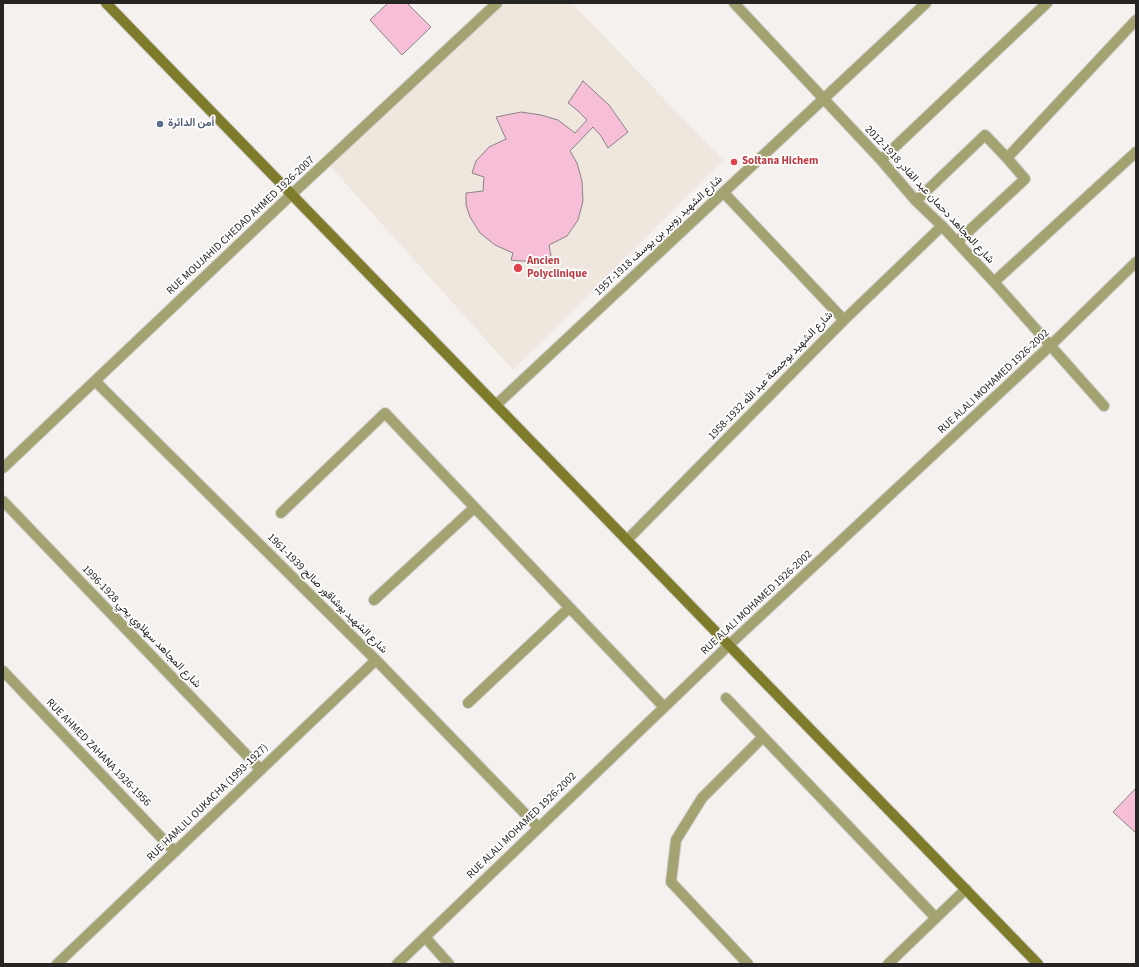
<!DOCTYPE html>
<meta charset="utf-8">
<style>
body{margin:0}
#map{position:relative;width:1139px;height:967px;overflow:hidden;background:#f4f1ee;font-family:"Source Sans 3",sans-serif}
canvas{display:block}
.frame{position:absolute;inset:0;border:4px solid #262524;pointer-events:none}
</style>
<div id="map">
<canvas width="1139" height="967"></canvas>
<div class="frame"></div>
</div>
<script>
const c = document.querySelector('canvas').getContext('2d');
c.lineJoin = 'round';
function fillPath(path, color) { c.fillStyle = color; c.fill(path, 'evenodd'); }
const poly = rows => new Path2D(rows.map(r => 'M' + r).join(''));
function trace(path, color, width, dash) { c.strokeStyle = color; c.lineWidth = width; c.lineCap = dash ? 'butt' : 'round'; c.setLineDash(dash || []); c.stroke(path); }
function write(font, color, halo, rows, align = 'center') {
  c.font = font + ' "Source Sans 3",Vazirmatn,sans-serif'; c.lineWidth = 3.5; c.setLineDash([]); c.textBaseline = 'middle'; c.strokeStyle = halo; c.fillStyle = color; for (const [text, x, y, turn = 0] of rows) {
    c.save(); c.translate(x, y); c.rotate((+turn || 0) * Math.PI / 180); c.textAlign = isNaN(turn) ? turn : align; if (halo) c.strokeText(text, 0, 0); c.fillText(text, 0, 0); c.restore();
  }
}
fillPath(poly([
 [505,3,572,3,723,160,513,370,330,166]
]), '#efe7dd');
const building = poly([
 [388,3,407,3,431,27,402,55,370,20,388,3],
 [583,81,609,105,628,132,608,148,601,136,593,127,570,151,577,163,582,181,583,201,578,220,567,236,549,245,551,256,542,259,532,261,520,261,511,260,513,253,495,245,480,233,470,217,466,205,466,193,483,191,484,177,472,173,476,161,489,147,506,139,496,117,521,112,541,115,558,120,575,133,587,120,578,111,568,103,583,81],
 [1136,788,1136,833,1113,812,1136,788]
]);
fillPath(building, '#f7bed8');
trace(building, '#898486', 1);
const minor = poly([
 [734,3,881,160,916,201,942,226,994,282,1104,406],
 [881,160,1047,3],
 [916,201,985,135,1007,158,1136,20],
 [957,242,1025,179,1007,158],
 [994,282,1136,152],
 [844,320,942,226],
 [95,381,376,660,538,827],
 [496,405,926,3],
 [3,468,292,194,497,3],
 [3,501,261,770],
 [281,513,385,413,664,707],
 [627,540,844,320,724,193],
 [374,600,474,508],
 [3,671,175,852],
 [726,698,936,918],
 [468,703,569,608],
 [425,937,449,964],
 [57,964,376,660],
 [397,964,729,645,1052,344,1136,262],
 [748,964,671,882,676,840,702,798,763,737],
 [888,964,966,889]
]);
const secondary = poly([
 [106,3,1038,964]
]);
trace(minor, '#cfccca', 12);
trace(secondary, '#cfccca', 12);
trace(minor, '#a3a271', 10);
trace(secondary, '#7e7b2a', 10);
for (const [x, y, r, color] of [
 [160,124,4,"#5c6f8a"],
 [734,162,4,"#e0444e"],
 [518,268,5,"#e0444e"]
]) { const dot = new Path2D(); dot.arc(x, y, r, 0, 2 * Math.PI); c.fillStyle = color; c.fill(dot); trace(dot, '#fff', 1.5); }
write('bold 11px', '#4e5e75', '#fff', [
 ["أمن الدائرة",168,124]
], 'left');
write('bold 11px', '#be3a42', '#fff', [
 ["Soltana Hichem",742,162],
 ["Ancien",527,262],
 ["Polyclinique",527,275]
], 'left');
write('11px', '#262524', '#fff', [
 ["شارع المجاهد دحمان عبد القادر 1918-2012",929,195,47],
 ["RUE MOUJAHID CHEDAD AHMED 1926-2007",241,226,-43],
 ["شارع الشهيد زوبير بن يوسف 1918-1957",659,236,-43],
 ["شارع الشهيد بوجمعة عبد الله 1932-1958",771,376,-46],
 ["RUE ALALI MOHAMED 1926-2002",994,382,-43],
 ["شارع الشهيد بوشاقور صالح 1939-1961",327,594,45],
 ["RUE ALALI MOHAMED 1926-2002",757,603,-43],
 ["شارع المجاهد سهلاوي يحي 1928-1996",141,627,46],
 ["RUE AHMED ZAHANA 1926-1956",98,753,46],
 ["RUE HAMLILI OUKACHA (1993-1927)",208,803,-44],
 ["RUE ALALI MOHAMED 1926-2002",522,826,-44]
]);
</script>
